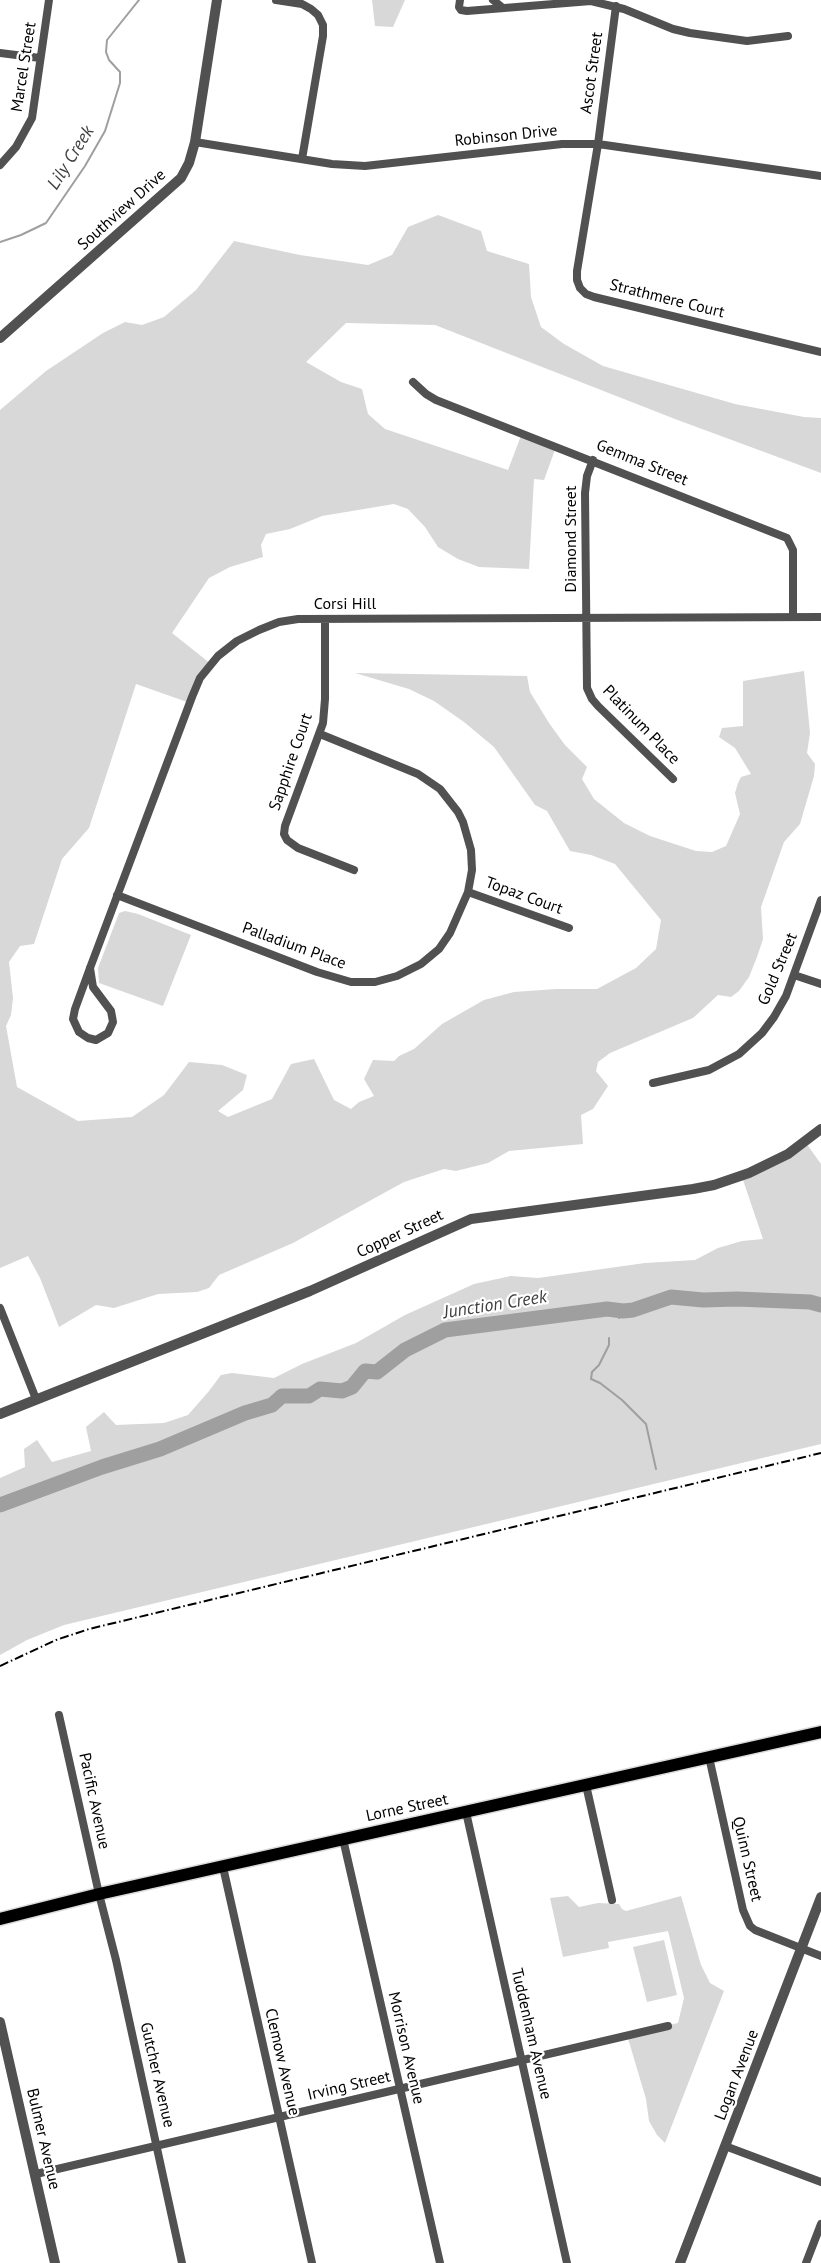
<!DOCTYPE html>
<style>
body{margin:0}
canvas{display:block;background:#fff}
</style>
<canvas width="821" height="2263"></canvas>
<script>
const c = document.querySelector('canvas').getContext('2d');
c.lineJoin = 'round';
function fillPath(path, color) { c.fillStyle = color; c.fill(path, 'evenodd'); }
const poly = rows => new Path2D(rows.map(r => 'M' + r).join(''));
function trace(path, color, width, dash) { c.strokeStyle = color; c.lineWidth = width; c.lineCap = dash ? 'butt' : 'round'; c.setLineDash(dash || []); c.stroke(path); }
function write(font, color, halo, rows, align = 'center') {
  c.font = font + ' "PT Sans",sans-serif'; c.lineWidth = 4.5; c.setLineDash([]); c.textBaseline = 'middle'; c.strokeStyle = halo; c.fillStyle = color; for (const [text, x, y, turn = 0] of rows) {
    c.save(); c.translate(x, y); c.rotate((+turn || 0) * Math.PI / 180); c.textAlign = isNaN(turn) ? turn : align; if (halo) c.strokeText(text, 0, 0); c.fillText(text, 0, 0); c.restore();
  }
}
fillPath(poly([
 [372,0,405,0,393,27,375,26],
 [438,215,481,231,487,251,529,264,531,297,541,327,564,344,603,366,735,404,804,417,821,418,821,473,675,419,435,325,346,323,306,362,341,382,362,389,368,414,385,429,508,470,522,433,556,447,544,480,534,479,529,569,479,567,458,559,438,547,425,527,408,509,394,504,322,516,290,529,266,534,261,545,263,557,230,567,209,578,172,633,211,664,190,703,136,684,89,828,62,859,34,944,20,946,9,962,13,998,11,1015,6,1026,17,1087,78,1121,132,1117,164,1095,189,1062,222,1065,247,1075,243,1090,218,1111,228,1117,272,1099,291,1064,314,1059,334,1100,351,1109,359,1102,374,1096,364,1079,373,1060,394,1061,399,1056,414,1049,442,1024,484,1000,514,992,556,989,597,989,636,968,656,949,661,920,615,864,591,855,570,851,547,811,535,805,494,747,464,722,434,701,409,689,355,673,527,676,530,692,549,723,565,745,587,767,582,779,594,799,624,823,650,836,696,851,712,852,726,846,740,814,735,793,738,783,741,777,751,774,735,748,719,737,722,728,743,726,743,681,804,671,810,733,807,753,815,764,814,776,800,824,784,842,761,907,763,939,757,957,749,977,739,991,731,997,718,995,693,1018,610,1053,598,1062,596,1071,608,1086,593,1109,581,1115,583,1144,509,1151,488,1163,456,1171,444,1169,404,1182,293,1243,219,1275,209,1288,197,1292,158,1294,114,1308,96,1305,59,1327,40,1278,28,1256,0,1268,0,410,46,371,103,333,125,322,142,325,164,317,196,290,234,241,300,255,368,265,392,255,408,227],
 [125,911,138,914,191,935,163,1006,99,983,98,968,119,913],
 [806,1143,821,1164,821,1444,64,1625,27,1640,0,1655,0,1478,25,1467,24,1449,37,1440,52,1462,91,1451,86,1427,104,1412,116,1425,164,1423,188,1415,209,1391,221,1375,232,1373,274,1378,302,1364,356,1343,405,1315,474,1284,511,1276,538,1278,645,1263,695,1260,718,1248,742,1241,763,1239,742,1177],
 [568,1896,579,1907,598,1903,619,1904,622,1909,626,1911,681,1896,701,1965,710,1983,724,1991,665,2143,657,2135,649,2121,646,2099,627,2035,678,2023,684,1998,668,1931,608,1942,609,1948,563,1957,550,1898],
 [664,1940,677,1995,647,2002,633,1947]
]), '#d8d8d8');
trace(poly([
 [0,242,21,235,46,223,85,166,105,131,120,83,120,72,109,60,106,52,107,40,139,0],
 [619,1318,623,1311],
 [609,1338,609,1345,599,1365,592,1372,591,1379,600,1383,622,1400,646,1424,656,1469]
]), '#9f9f9f', 2);
trace(poly([
 [0,1505,102,1467,160,1449,245,1413,272,1405,282,1396,309,1396,320,1389,342,1391,352,1387,365,1371,377,1372,405,1350,445,1330,607,1309,623,1311,633,1310,671,1297,703,1300,737,1299,810,1302,821,1305]
]), '#9f9f9f', 15);
const primary = poly([
 [0,1919,99,1894,821,1732]
]);
trace(primary, '#dbdbdb', 15);
trace(poly([
 [276,0,302,4,311,9,318,15,323,25,323,36,302,159],
 [460,0,459,7,461,10,467,11,591,1,624,9,673,29,690,33,747,41,788,36],
 [493,0,503,8],
 [616,6,598,144,577,271,577,280,580,288,586,294,594,297,821,352],
 [0,53,40,58],
 [195,142,332,164,365,166,562,144,598,144,821,176],
 [0,165,16,147,32,118,49,0],
 [413,382,426,394,436,400,787,538,793,550,793,617],
 [593,460,587,476,585,493,587,688,592,699,598,706,673,779],
 [325,619,325,699,323,723,285,826,284,834,287,840,298,848,354,870],
 [468,892,569,928],
 [117,895,317,972,351,982,375,982,397,976,421,964,439,949,450,933,468,892,472,870,471,850,463,822,458,812,440,789,418,774,320,734],
 [90,968,93,987,111,1011,113,1022,108,1033,96,1040,88,1038,79,1032,73,1019,75,1009,90,968,192,697,200,678,218,656,237,641,259,630,279,622,298,619,821,617],
 [794,975,821,984],
 [653,1083,709,1070,739,1054,762,1033,774,1017,786,996,821,900],
 [0,1308,36,1399],
 [59,1715,99,1894,116,1960,182,2263],
 [709,1757,743,1910,750,1926,755,1930,821,1956],
 [586,1785,612,1900],
 [466,1812,567,2263],
 [343,1839,440,2263],
 [223,1867,312,2263],
 [725,2146,821,2182],
 [36,2174,668,2026],
 [806,2263,821,2224]
]), '#515151', 8);
trace(poly([
 [0,338,181,178,189,163,195,142,217,0],
 [0,1414,310,1291,471,1219,693,1189,714,1185,749,1173,788,1154,821,1129],
 [0,2022,55,2263],
 [680,2263,821,1897]
]), '#515151', 10);
trace(primary, '#000', 12);
trace(poly([
 [0,1666,56,1640,89,1629,821,1453]
]), '#000', 2, [9, 3, 1.5, 3]);
write('16px', '#000', '#fff', [
 ["Marcel Street",24,67,-81],
 ["Ascot Street",592,73,-82],
 ["Robinson Drive",506,136,-6],
 ["Southview Drive",122,210,-42],
 ["Strathmere Court",667,299,14],
 ["Gemma Street",642,463,22],
 ["Diamond Street",571,539,-90],
 ["Corsi Hill",345,604],
 ["Platinum Place",641,725,46],
 ["Sapphire Court",291,762,-71],
 ["Topaz Court",524,896,20],
 ["Palladium Place",294,946,20],
 ["Gold Street",778,969,-67],
 ["Copper Street",400,1234,-25],
 ["Pacific Avenue",94,1801,78],
 ["Lorne Street",407,1808,-12],
 ["Quinn Street",747,1859,77],
 ["Tuddenham Avenue",531,2034,77],
 ["Morrison Avenue",406,2048,77],
 ["Clemow Avenue",282,2062,77],
 ["Gutcher Avenue",157,2075,77],
 ["Logan Avenue",737,2075,-69],
 ["Irving Street",349,2086,-13],
 ["Bulmer Avenue",43,2139,77]
]);
write('italic 18px', '#404040', '#fff', [
 ["Lily Creek",71,158,-58],
 ["Junction Creek",495,1305,-9]
]);
</script>
